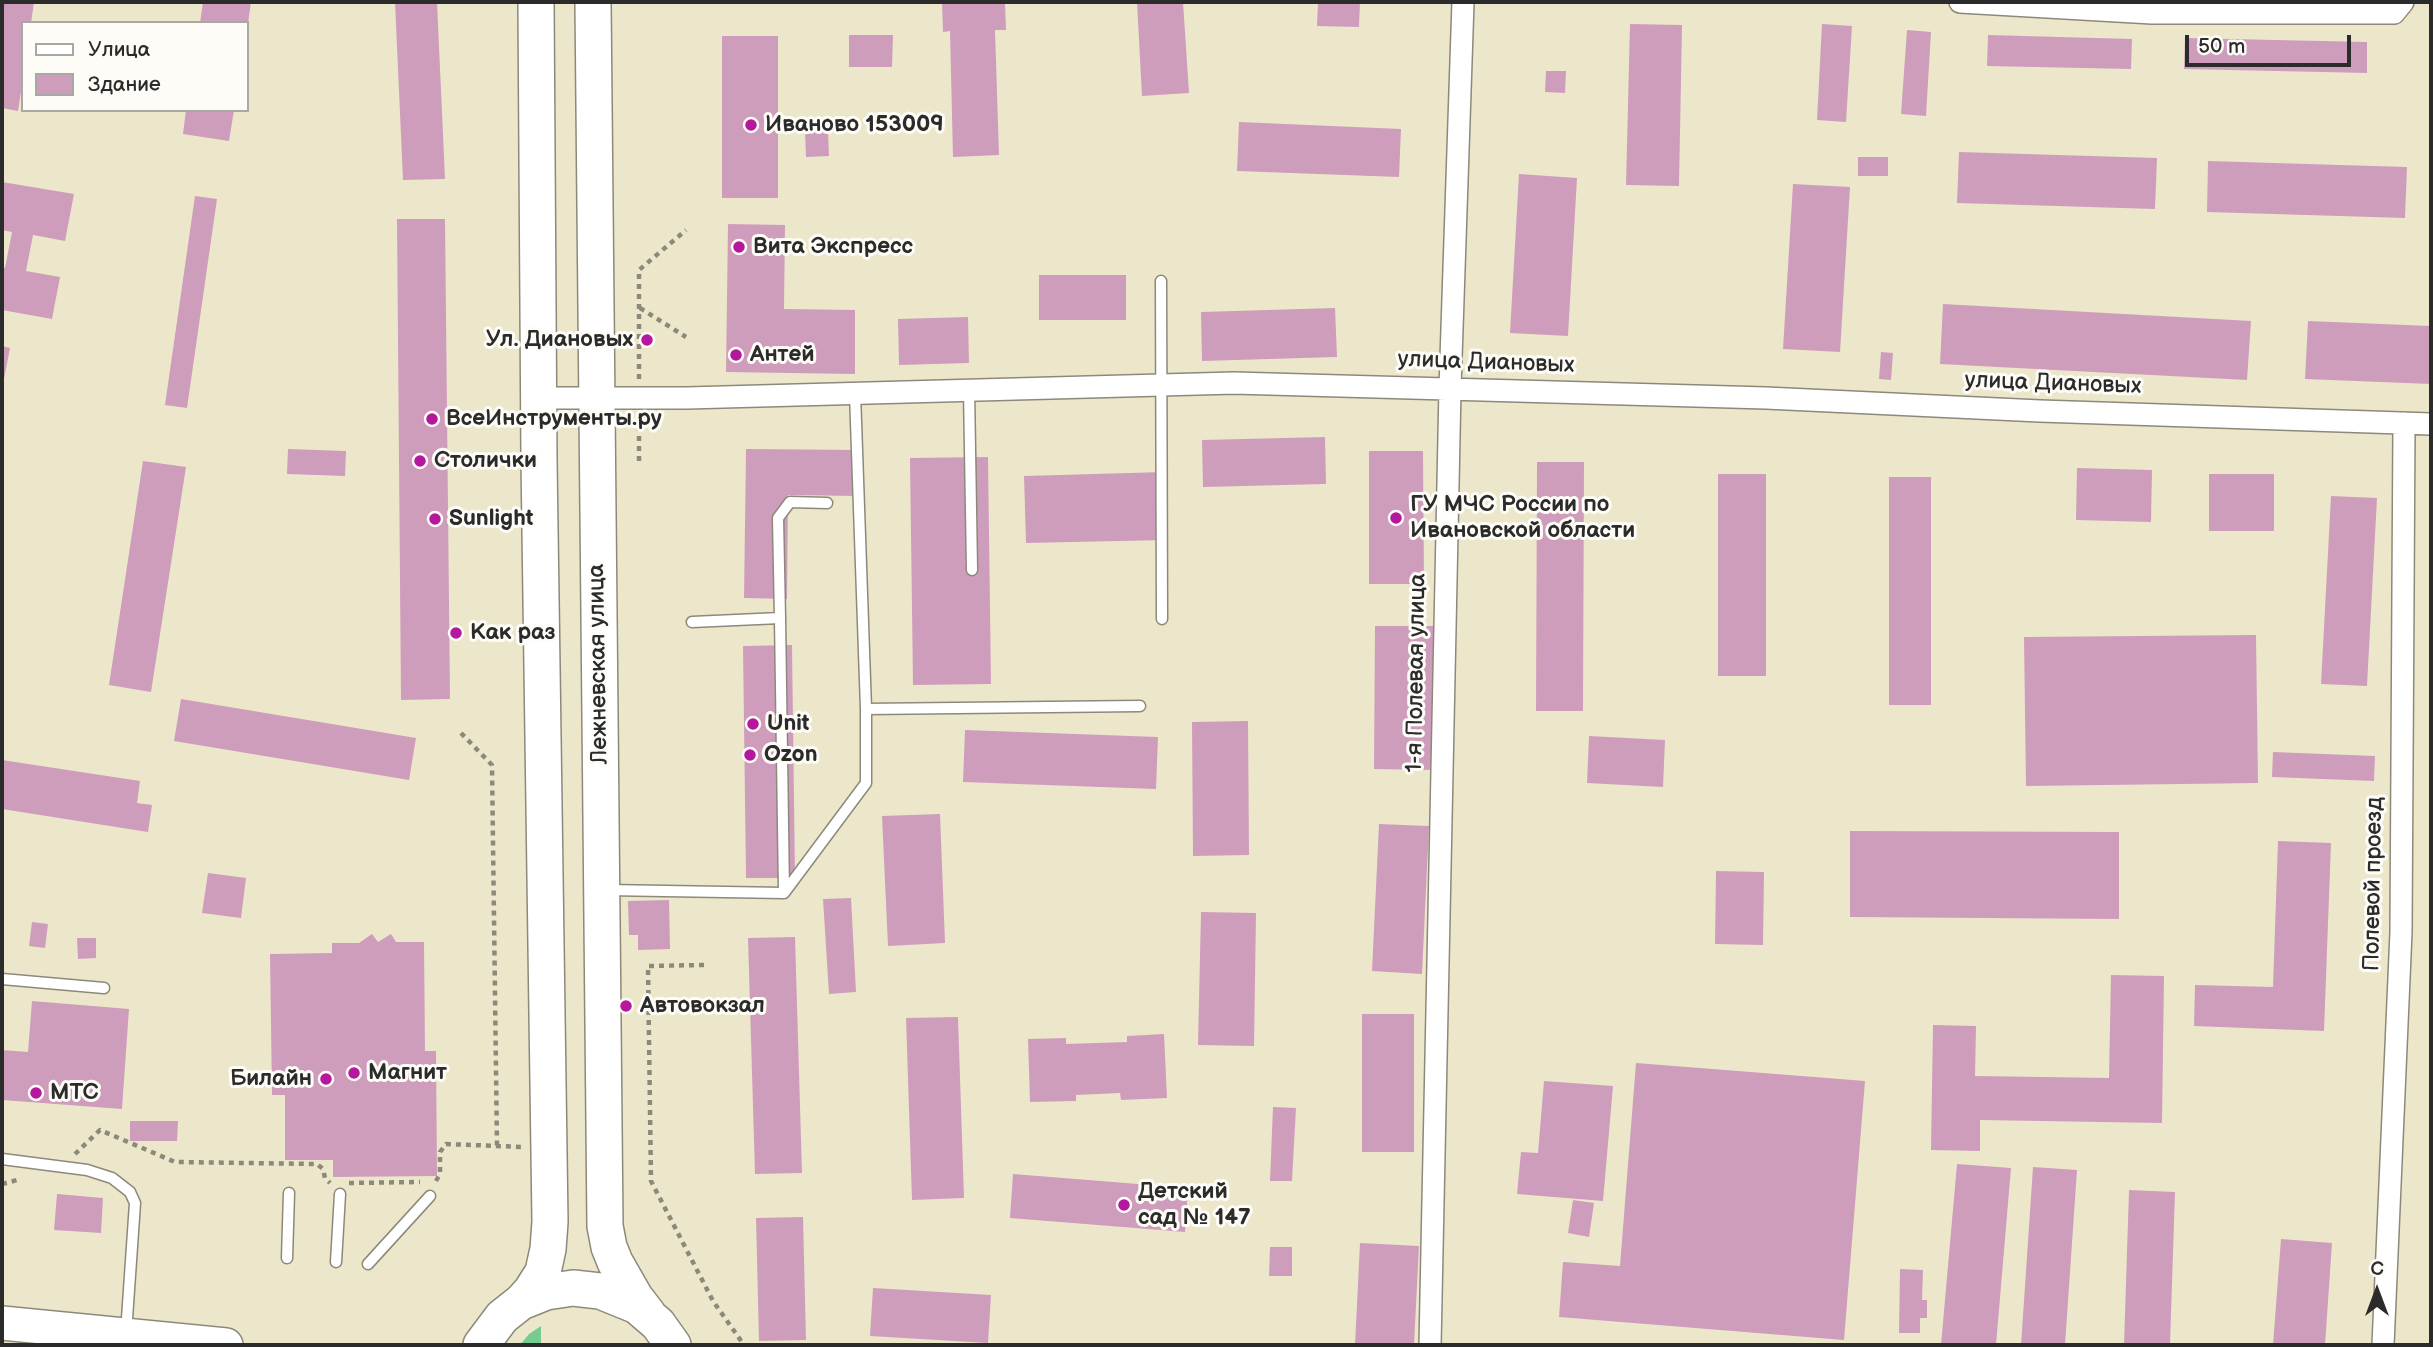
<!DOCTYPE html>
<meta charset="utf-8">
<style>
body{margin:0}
#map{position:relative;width:2433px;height:1347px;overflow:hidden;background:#ece7cb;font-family:"Balsamiq Sans",sans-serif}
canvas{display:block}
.frame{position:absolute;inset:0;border:4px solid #2b2b2b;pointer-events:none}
.legend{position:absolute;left:21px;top:21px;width:228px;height:91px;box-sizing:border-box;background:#fdfcf7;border:2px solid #a9a8a5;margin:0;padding:9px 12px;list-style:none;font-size:21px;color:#2b2b2b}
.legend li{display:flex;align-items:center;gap:14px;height:35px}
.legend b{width:35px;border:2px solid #a9a8a5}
.north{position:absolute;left:2342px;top:1256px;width:70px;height:70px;-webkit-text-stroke:5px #fdfcf7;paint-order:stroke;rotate:0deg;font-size:19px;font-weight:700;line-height:28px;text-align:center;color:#2b2b2b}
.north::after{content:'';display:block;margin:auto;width:24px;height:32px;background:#2b2b2b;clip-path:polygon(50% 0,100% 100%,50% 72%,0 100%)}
.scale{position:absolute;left:2185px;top:35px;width:166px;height:32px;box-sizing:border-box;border:4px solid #2b2b2b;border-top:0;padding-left:9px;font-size:21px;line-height:24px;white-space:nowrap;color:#2b2b2b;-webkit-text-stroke:5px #fdfcf7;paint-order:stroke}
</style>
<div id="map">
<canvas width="2433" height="1347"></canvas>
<div class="frame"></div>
<ul class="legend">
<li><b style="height:9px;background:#fff"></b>Улица</li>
<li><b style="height:19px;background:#cf9dbc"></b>Здание</li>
</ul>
<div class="north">С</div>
<div class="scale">50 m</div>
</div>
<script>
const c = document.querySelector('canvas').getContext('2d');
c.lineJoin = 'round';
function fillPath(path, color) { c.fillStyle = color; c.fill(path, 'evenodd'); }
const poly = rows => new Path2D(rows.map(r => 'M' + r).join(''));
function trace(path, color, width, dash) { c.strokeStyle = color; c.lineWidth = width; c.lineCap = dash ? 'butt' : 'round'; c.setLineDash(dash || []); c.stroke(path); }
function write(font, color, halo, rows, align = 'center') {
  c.font = font + ' "Balsamiq Sans",sans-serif'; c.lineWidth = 6; c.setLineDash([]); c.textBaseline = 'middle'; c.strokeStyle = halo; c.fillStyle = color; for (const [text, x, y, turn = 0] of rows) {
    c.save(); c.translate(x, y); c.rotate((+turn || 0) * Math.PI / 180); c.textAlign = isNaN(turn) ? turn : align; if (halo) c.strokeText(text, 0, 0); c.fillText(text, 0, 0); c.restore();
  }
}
fillPath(poly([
 [541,1326,541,1345,520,1345,529,1334]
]), '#76cb8e');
fillPath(poly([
 [2,2,34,2,31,23,23,23,23,79,18,111,2,108],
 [203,2,251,2,248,23,200,23],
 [395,2,437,2,445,179,403,180],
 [942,2,1005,2,1006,30,995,30,999,155,953,157,950,31,943,32],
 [1137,2,1183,2,1189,93,1142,96],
 [1318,2,1360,2,1359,27,1317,26],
 [1630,24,1682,25,1679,186,1626,185],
 [1822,24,1852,26,1846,122,1817,120],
 [1907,30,1931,32,1926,116,1901,114],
 [849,35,893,35,892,67,849,67],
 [1988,35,2132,39,2131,69,1987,66],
 [722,36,778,36,778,198,722,198],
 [2185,38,2367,42,2367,73,2184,69],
 [1546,71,1566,71,1565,93,1545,92],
 [186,110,234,110,229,141,183,134],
 [1239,122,1401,129,1399,177,1237,171],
 [828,130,829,156,806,157,805,131],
 [1959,152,2157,158,2155,209,1957,203],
 [1858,157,1888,157,1888,176,1858,176],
 [2208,161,2407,167,2405,218,2207,212],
 [1519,174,1577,178,1568,336,1510,333],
 [2,182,74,194,65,241,33,235,26,271,60,277,52,319,2,310,2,267,5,268,12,232,2,230],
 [1793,184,1850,187,1840,352,1783,349],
 [195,196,217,199,187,408,165,405],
 [397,219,445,219,450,699,401,700],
 [728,224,785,225,784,309,855,310,855,374,726,372],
 [1039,275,1126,275,1126,320,1039,320],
 [1943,304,2251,321,2247,380,1940,364],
 [1335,308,1337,357,1202,361,1201,312],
 [968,317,969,363,899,365,898,319],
 [2308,321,2431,326,2431,384,2305,379],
 [2,346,10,348,3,384,2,384],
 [1881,352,1893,353,1891,380,1879,379],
 [1325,437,1326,484,1203,487,1202,440],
 [288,449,346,451,345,476,287,474],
 [746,449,859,450,858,496,788,495,787,599,744,598],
 [1369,451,1423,451,1424,584,1369,584],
 [988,457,991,684,913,685,910,458],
 [143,461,186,467,151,692,109,685],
 [1537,462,1584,462,1583,711,1536,711],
 [2077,468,2152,470,2151,522,2076,520],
 [1165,472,1166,540,1026,543,1024,476],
 [1718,474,1766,474,1766,676,1718,676],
 [2209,474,2274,474,2274,531,2209,531],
 [1889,477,1931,477,1931,705,1889,705],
 [2331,496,2377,498,2367,686,2321,684],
 [1375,626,1435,626,1433,770,1374,769],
 [2256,635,2258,783,2026,786,2024,637],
 [792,645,795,878,746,878,743,646],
 [181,699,416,738,409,780,174,741],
 [1248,721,1249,855,1193,856,1192,722],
 [965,730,1158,737,1156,789,963,782],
 [1589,736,1665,740,1663,787,1587,783],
 [2273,752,2375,756,2374,781,2272,777],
 [2,760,140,781,137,803,152,805,148,832,2,809],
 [940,814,945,943,888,946,882,816],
 [1379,824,1429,826,1422,974,1372,971],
 [1850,831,2119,832,2119,919,1850,917],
 [2278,841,2331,843,2324,1031,2194,1026,2195,985,2273,987],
 [1716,871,1764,872,1763,945,1715,944],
 [208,873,246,878,241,918,202,913],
 [851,898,856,992,829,994,823,899],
 [669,900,670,949,638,950,638,935,629,935,628,901],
 [1201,912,1256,913,1254,1046,1198,1045],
 [32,922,48,924,45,948,29,946],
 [372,934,378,942,391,934,396,942,424,942,425,1051,436,1051,437,1176,333,1177,333,1160,285,1160,285,1095,272,1095,270,954,332,953,332,943,359,943],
 [795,937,802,1173,755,1174,748,938],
 [77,938,96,938,96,958,78,959],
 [2111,975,2164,976,2162,1123,1980,1120,1980,1151,1931,1150,1933,1025,1976,1026,1975,1076,2109,1078],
 [32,1001,129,1009,122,1109,2,1100,2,1050,28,1052],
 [1362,1014,1414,1014,1414,1152,1362,1152],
 [958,1017,964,1198,912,1200,906,1018],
 [1164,1034,1167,1098,1121,1100,1120,1093,1076,1095,1076,1101,1030,1102,1028,1039,1066,1038,1066,1044,1127,1042,1127,1036],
 [1636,1063,1865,1081,1844,1340,1559,1317,1563,1262,1620,1266],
 [1544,1081,1613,1086,1603,1201,1517,1194,1521,1152,1538,1153],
 [1273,1107,1296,1108,1292,1181,1270,1181],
 [130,1121,178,1121,177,1141,130,1141],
 [1957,1164,2011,1168,1996,1345,1941,1345],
 [2033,1167,2077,1170,2065,1345,2021,1345],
 [1013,1174,1188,1188,1185,1232,1010,1218],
 [2129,1190,2175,1192,2170,1345,2124,1345],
 [57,1194,103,1198,101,1233,54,1230],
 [1573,1200,1594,1203,1589,1237,1568,1233],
 [803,1217,806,1340,759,1341,756,1218],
 [2281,1239,2332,1243,2325,1345,2273,1345],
 [1360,1243,1419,1246,1414,1345,1355,1345],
 [1270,1247,1292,1247,1292,1276,1269,1276],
 [1900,1269,1923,1270,1922,1300,1927,1300,1927,1318,1920,1318,1920,1333,1899,1333],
 [873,1288,991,1295,988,1343,870,1336]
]), '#cf9dbc');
const service = poly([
 [1161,281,1162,619],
 [969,389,972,570],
 [855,393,866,709,1140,706],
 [692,622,780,618,778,518,790,502,827,503],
 [606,890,784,893,780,618],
 [784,893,866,783,866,709],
 [2,979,104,988],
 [2,1159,87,1170,112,1178,130,1192,135,1203,126,1333],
 [287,1258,289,1193],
 [336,1262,340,1194],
 [368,1264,430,1196]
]);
const minor = poly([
 [1960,2,2152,13,2394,13,2403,2],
 [539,398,687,398,1234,383,1766,398,2040,411,2431,424],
 [1430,1345,1450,388,1463,2],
 [2383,1345,2401,932,2404,423]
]);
const primary = poly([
 [2,1323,226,1345]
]);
const trunk = poly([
 [593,2,605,1226,609,1247,615,1262,635,1297,648,1314],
 [521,1302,531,1291,543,1272,548,1249,550,1222,539,460,536,2],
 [481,1345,502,1317,521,1302,546,1292,573,1288,600,1291,637,1306,658,1324,673,1345]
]);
trace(service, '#8c897b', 13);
trace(minor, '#8c897b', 24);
trace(primary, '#8c897b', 36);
trace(trunk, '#8c897b', 38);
trace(poly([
 [640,308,686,337],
 [639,379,639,270,686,230],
 [458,459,512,459],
 [639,461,639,416],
 [461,733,492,765,497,1146],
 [704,965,648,966,651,1181,713,1301,744,1345],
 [75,1154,100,1130,175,1162,317,1164,323,1169,325,1178,330,1183],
 [436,1181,440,1174,440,1152,446,1144,523,1147],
 [349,1183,420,1182],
 [2,1184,21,1179]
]), '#8c897b', 4.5, [5, 5]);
trace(service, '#fff', 10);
trace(minor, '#fff', 21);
trace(primary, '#fff', 33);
trace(trunk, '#fff', 35);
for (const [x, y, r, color] of [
 [751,125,7,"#b5179e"],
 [739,247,7,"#b5179e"],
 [647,340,7,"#b5179e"],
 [736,355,7,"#b5179e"],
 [432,419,7,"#b5179e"],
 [420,461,7,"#b5179e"],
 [1396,518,7,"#b5179e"],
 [435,519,7,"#b5179e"],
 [456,633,7,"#b5179e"],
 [753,724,7,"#b5179e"],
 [750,755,7,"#b5179e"],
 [626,1006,7,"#b5179e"],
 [354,1073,7,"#b5179e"],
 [326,1079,7,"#b5179e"],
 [36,1093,7,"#b5179e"],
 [1124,1205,7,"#b5179e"]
]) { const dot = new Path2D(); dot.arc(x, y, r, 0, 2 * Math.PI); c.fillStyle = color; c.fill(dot); trace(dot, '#fdfcf7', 2.5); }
write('bold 23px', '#2b2b2b', '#fdfcf7', [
 ["Иваново 153009",765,125],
 ["Вита Экспресс",753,247],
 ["Ул. Диановых",633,340,"right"],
 ["Антей",750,355],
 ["ВсеИнструменты.ру",446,419],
 ["Столички",434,461],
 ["ГУ МЧС России по",1410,505],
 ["Ивановской области",1410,531],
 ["Sunlight",449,519],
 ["Как раз",470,633],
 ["Unit",767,724],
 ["Ozon",764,755],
 ["Автовокзал",640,1006],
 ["Магнит",368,1073],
 ["Билайн",312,1079,"right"],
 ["МТС",50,1093],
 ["Детский",1138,1192],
 ["сад № 147",1138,1218]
], 'left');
write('23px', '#2b2b2b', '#fdfcf7', [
 ["улица Диановых",1486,363,2],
 ["улица Диановых",2053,384,2],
 ["Лежневская улица",599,664,-91],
 ["1-я Полевая улица",1417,673,-89],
 ["Полевой проезд",2374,884,-89]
]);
</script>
